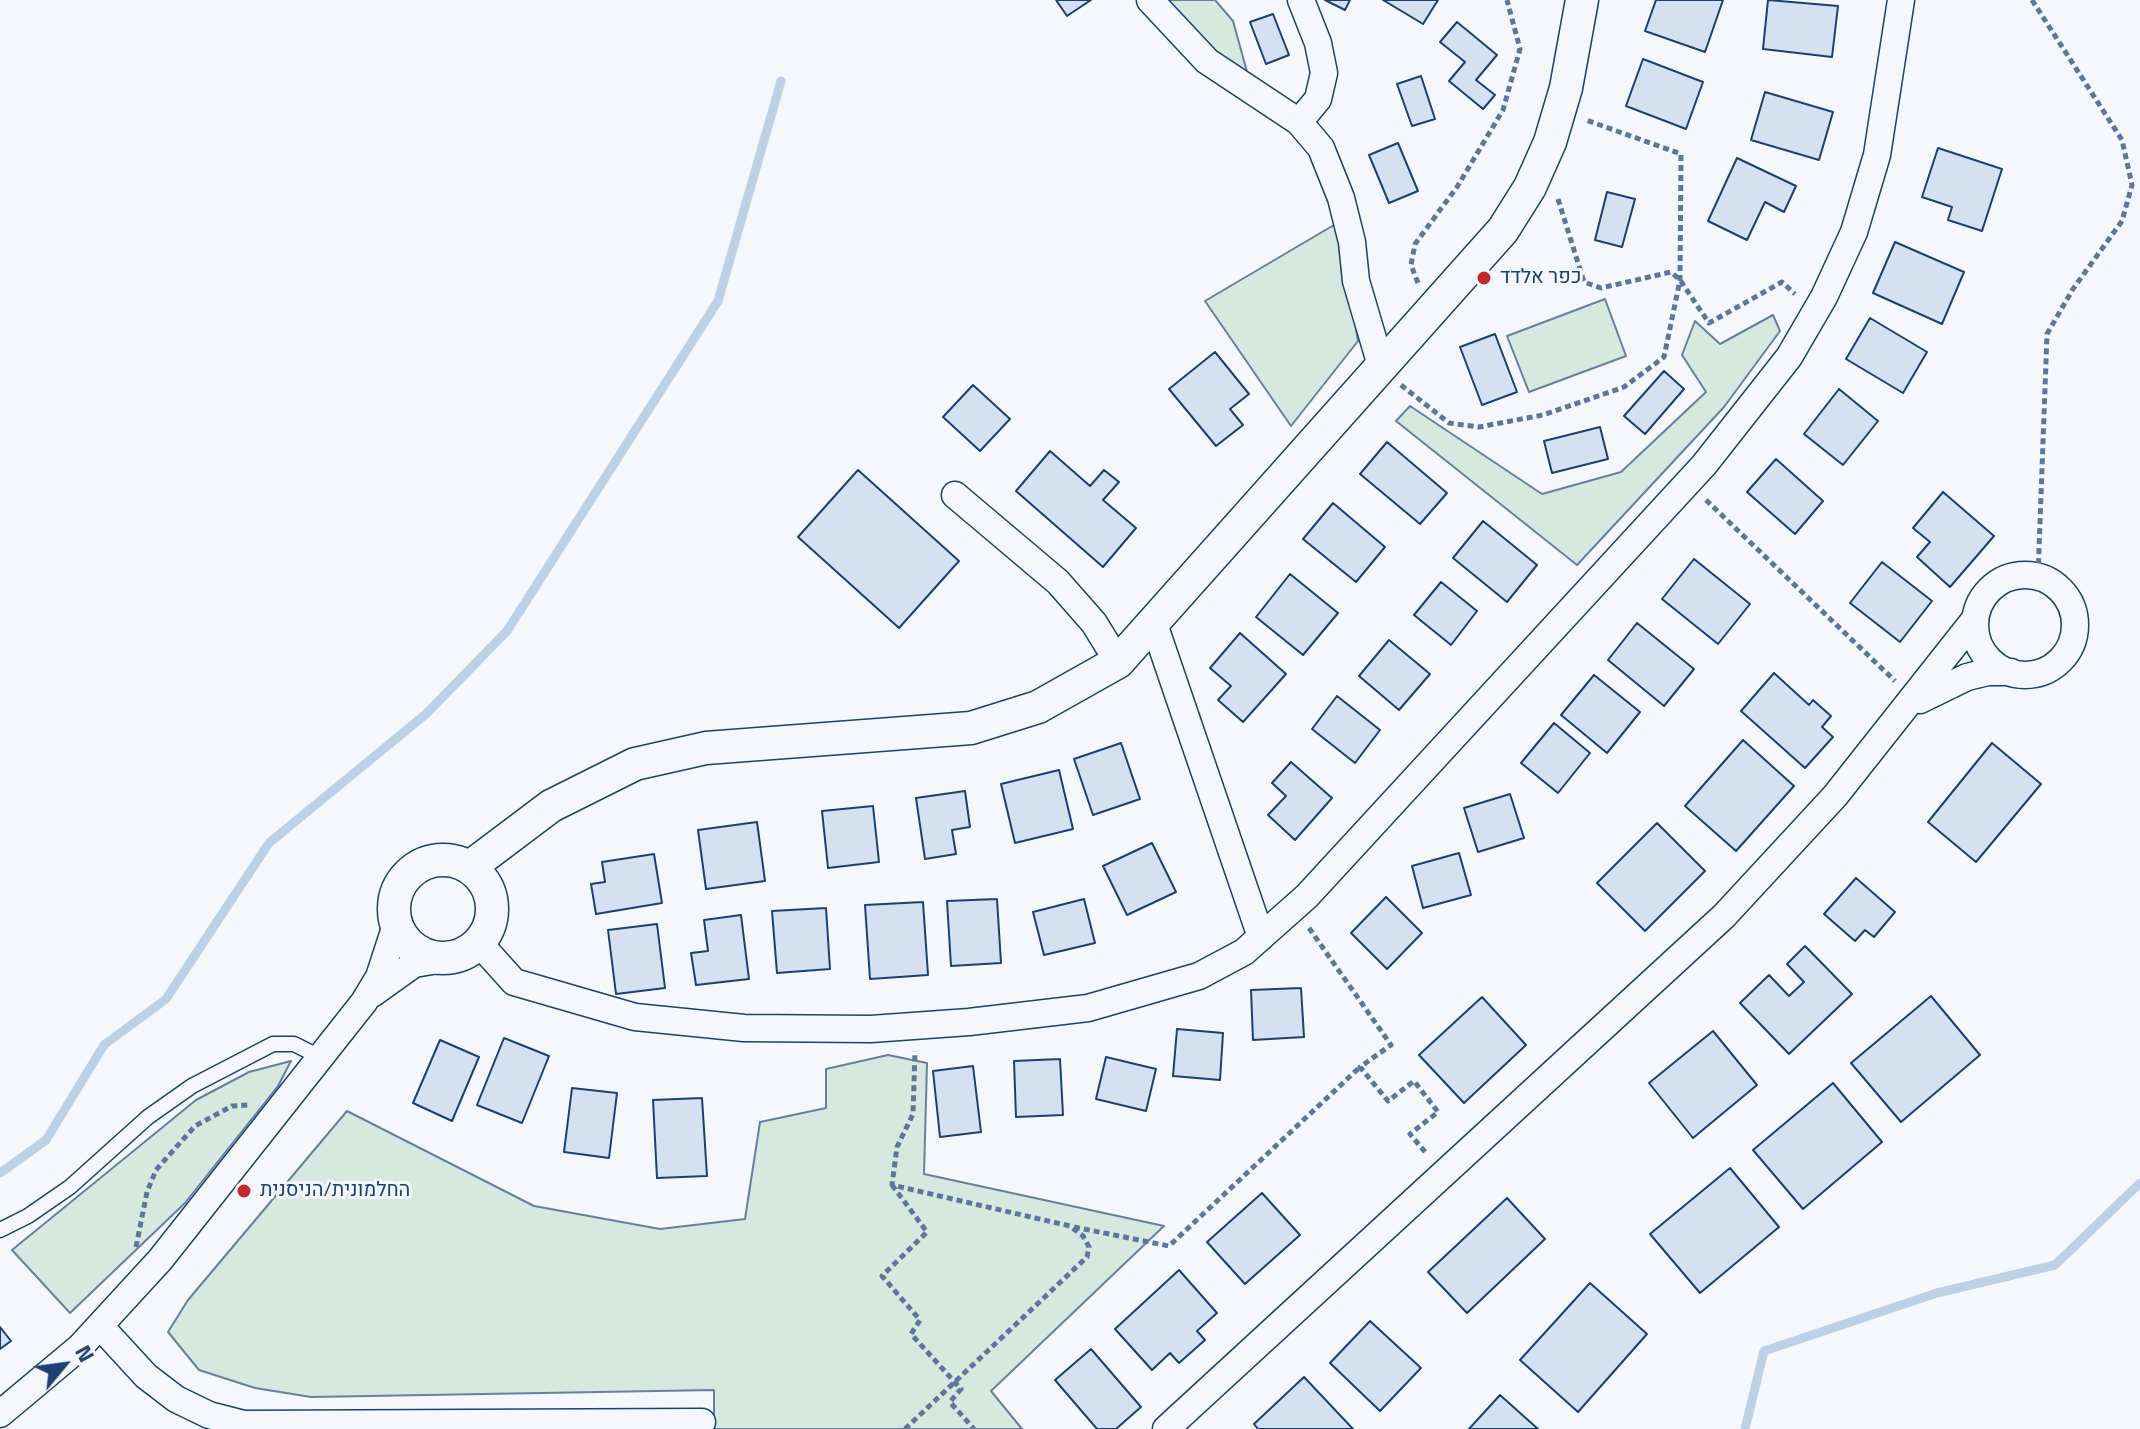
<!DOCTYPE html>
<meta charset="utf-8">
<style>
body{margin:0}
#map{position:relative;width:2140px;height:1429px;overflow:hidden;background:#f4f7fb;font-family:"Titillium Web",sans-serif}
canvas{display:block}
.north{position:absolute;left:24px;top:1325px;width:80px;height:80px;-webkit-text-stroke:6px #f4f7fb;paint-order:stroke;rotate:61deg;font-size:22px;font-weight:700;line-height:32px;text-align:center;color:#1d3f73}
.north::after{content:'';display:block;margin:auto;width:28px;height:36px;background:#1d3f73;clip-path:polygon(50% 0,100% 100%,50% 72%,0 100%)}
</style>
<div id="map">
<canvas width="2140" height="1429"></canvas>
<div class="north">N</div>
</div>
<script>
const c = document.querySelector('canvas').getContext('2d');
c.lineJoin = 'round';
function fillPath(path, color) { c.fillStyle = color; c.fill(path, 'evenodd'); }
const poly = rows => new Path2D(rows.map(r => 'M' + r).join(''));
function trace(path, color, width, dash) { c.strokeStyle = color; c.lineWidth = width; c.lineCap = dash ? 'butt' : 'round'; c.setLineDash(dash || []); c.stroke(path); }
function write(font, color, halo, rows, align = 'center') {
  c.font = font + ' "Titillium Web",Heebo,sans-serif'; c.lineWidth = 6; c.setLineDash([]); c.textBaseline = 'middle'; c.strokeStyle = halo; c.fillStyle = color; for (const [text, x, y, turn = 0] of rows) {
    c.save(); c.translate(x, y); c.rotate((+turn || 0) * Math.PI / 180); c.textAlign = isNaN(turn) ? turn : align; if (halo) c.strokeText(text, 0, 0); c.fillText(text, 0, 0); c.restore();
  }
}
const green = poly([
 [1164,0,1215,0,1233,21,1249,79,1220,56,1164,0],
 [1339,222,1358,341,1291,426,1205,301,1339,222],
 [1605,299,1626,356,1529,392,1507,336,1605,299],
 [1773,315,1780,331,1724,407,1577,565,1396,421,1410,406,1542,494,1621,472,1706,392,1682,355,1695,321,1720,344,1773,315],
 [888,1055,927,1063,924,1174,1164,1226,991,1391,1022,1429,714,1429,714,1390,311,1397,255,1388,199,1370,168,1332,188,1300,347,1111,534,1206,660,1229,745,1219,760,1122,826,1108,826,1069,888,1055],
 [291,1061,278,1086,185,1203,70,1313,12,1250,196,1100,249,1072,291,1061]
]);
fillPath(green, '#d7e8df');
trace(green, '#687fa3', 2);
trace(poly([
 [0,1173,46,1140,104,1045,166,999,269,843,426,714,507,631,718,301,781,81],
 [1745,1429,1764,1351,1937,1293,2055,1265,2140,1183]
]), '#bed0e5', 9);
const building = poly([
 [1056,0,1091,0,1067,16,1056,0],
 [1325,0,1350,0,1345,10,1325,0],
 [1383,0,1438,0,1423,24,1383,0],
 [1656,0,1723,0,1705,52,1645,31,1656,0],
 [1768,0,1838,6,1832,57,1763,49,1768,0],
 [1273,14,1289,55,1266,64,1250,22,1273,14],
 [1457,22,1497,55,1476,80,1495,95,1483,109,1449,81,1465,62,1440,42,1457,22],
 [1643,59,1703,82,1686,129,1626,106,1643,59],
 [1421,76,1435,119,1412,126,1397,84,1421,76],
 [1765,92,1833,112,1819,160,1751,140,1765,92],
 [1398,143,1418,191,1389,203,1369,155,1398,143],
 [1938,148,2002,169,1982,231,1948,220,1952,207,1922,197,1938,148],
 [1737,158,1796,186,1784,212,1765,202,1747,240,1708,221,1737,158],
 [1607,192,1635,199,1622,247,1595,240,1607,192],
 [1895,242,1964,272,1942,324,1873,293,1895,242],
 [1870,318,1927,352,1903,393,1846,359,1870,318],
 [1495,334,1517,392,1482,405,1460,347,1495,334],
 [1215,352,1249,394,1230,409,1243,425,1216,446,1169,389,1215,352],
 [1664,371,1684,389,1645,434,1624,416,1664,371],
 [973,385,1010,419,980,451,943,417,973,385],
 [1839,389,1878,421,1843,465,1804,434,1839,389],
 [1600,427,1608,459,1552,473,1544,441,1600,427],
 [1387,442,1447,493,1420,524,1360,474,1387,442],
 [1050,451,1090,486,1104,470,1119,482,1103,500,1136,528,1103,567,1016,491,1050,451],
 [1776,459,1823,501,1795,534,1747,492,1776,459],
 [858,470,959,561,899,628,798,537,858,470],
 [1943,492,1994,536,1950,587,1917,557,1930,542,1913,528,1943,492],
 [1333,503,1385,547,1356,582,1303,539,1333,503],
 [1483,521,1537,565,1507,602,1453,558,1483,521],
 [1694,559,1750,604,1718,644,1662,599,1694,559],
 [1882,562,1932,601,1900,642,1850,603,1882,562],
 [1290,574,1338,613,1303,655,1256,617,1290,574],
 [1441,582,1477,611,1451,645,1414,615,1441,582],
 [1637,623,1694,669,1664,706,1608,660,1637,623],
 [1240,633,1286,674,1243,722,1218,700,1231,686,1210,668,1240,633],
 [1389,640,1430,674,1399,710,1359,676,1389,640],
 [1774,673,1809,705,1813,700,1831,716,1822,727,1833,737,1805,768,1741,711,1774,673],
 [1594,675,1640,712,1607,753,1561,715,1594,675],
 [1337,696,1380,730,1355,763,1312,729,1337,696],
 [1554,723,1590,753,1558,793,1521,763,1554,723],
 [1743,740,1794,786,1736,851,1685,806,1743,740],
 [1121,743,1140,799,1093,815,1074,759,1121,743],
 [1992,743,2041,784,1976,862,1928,822,1992,743],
 [1291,762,1332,798,1295,840,1268,815,1286,796,1272,783,1291,762],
 [1059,770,1073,829,1015,843,1001,784,1059,770],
 [965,791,970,827,952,830,956,854,925,859,916,798,965,791],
 [1510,794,1524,838,1478,852,1464,808,1510,794],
 [873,806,879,862,828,868,822,811,873,806],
 [757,822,765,881,706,889,698,830,757,822],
 [1657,823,1705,871,1645,931,1597,883,1657,823],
 [1152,843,1176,892,1127,915,1103,866,1152,843],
 [1459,853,1471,895,1423,908,1412,866,1459,853],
 [654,854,662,903,596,914,591,884,605,882,602,862,654,854],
 [1856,878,1895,912,1874,937,1865,930,1855,941,1824,914,1856,878],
 [1386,897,1422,933,1387,969,1351,933,1386,897],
 [997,899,1001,963,951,966,947,901,997,899],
 [1084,899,1095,943,1044,955,1033,912,1084,899],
 [923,902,928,975,870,979,865,905,923,902],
 [826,908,830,969,777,973,772,911,826,908],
 [741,915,749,979,696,985,691,953,708,951,704,920,741,915],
 [657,924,665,988,616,994,608,930,657,924],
 [1805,946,1852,994,1789,1054,1740,1003,1769,975,1789,996,1804,982,1787,964,1805,946],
 [1301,988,1304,1037,1253,1040,1251,990,1301,988],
 [1931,996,1980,1055,1901,1122,1851,1063,1931,996],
 [1482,997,1526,1045,1464,1103,1419,1055,1482,997],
 [1177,1029,1223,1033,1220,1080,1173,1076,1177,1029],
 [1713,1031,1757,1085,1693,1138,1649,1083,1713,1031],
 [504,1038,549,1056,522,1123,477,1105,504,1038],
 [440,1040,479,1057,452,1121,413,1103,440,1040],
 [1106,1057,1156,1069,1146,1111,1096,1099,1106,1057],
 [1060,1059,1063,1115,1016,1117,1014,1061,1060,1059],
 [973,1066,981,1132,940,1137,933,1071,973,1066],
 [1833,1083,1882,1142,1803,1209,1753,1150,1833,1083],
 [572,1088,617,1093,609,1158,564,1152,572,1088],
 [702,1098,707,1176,657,1178,653,1100,702,1098],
 [1730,1168,1779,1227,1700,1293,1650,1234,1730,1168],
 [1262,1193,1300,1235,1245,1284,1207,1242,1262,1193],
 [1507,1198,1545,1239,1467,1313,1428,1272,1507,1198],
 [1179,1270,1217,1313,1197,1331,1205,1340,1179,1363,1170,1353,1152,1370,1115,1329,1179,1270],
 [1590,1283,1647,1334,1578,1412,1520,1360,1590,1283],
 [1370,1321,1421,1368,1380,1411,1330,1363,1370,1321],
 [0,1327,11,1341,0,1349,0,1327],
 [1091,1349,1141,1407,1116,1429,1097,1429,1055,1380,1091,1349],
 [1304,1377,1353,1429,1258,1429,1254,1424,1304,1377],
 [1500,1395,1538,1429,1469,1429,1500,1395]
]);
fillPath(building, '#d5e0f0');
trace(building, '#1d3f73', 2);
const service = poly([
 [0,1230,28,1216,70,1187,148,1117,192,1086,273,1044,294,1044,320,1057]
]);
const minor = poly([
 [1150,0,1207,61,1299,122,1321,148,1341,198,1352,242,1356,281,1382,369],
 [1299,122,1318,99,1324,73,1318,43,1301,0],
 [955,495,1058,582,1094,623,1118,662],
 '1975 625a50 50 0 1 1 100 0a50 50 0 1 1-100 0Z',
 [1154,624,1261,937],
 [1920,700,1967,677,1988,672,2011,672],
 [479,943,514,982,635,1017,744,1028,871,1029,969,1022,1088,1008,1199,976,1244,952,1307,896,1704,465,1789,357,1824,297,1854,232,1877,155,1901,0],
 [372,994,414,964,444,959],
 [100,1326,146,1376,176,1399,209,1415,244,1424,702,1422],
 [0,1414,80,1347,160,1260,364,1002,379,977,396,925],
 [1166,1429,1724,916,1835,796,1975,619]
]);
const tertiary = poly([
 '394 909a49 49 0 1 1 98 0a49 49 0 1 1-98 0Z',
 [470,867,551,806,635,764,706,748,971,728,1038,707,1118,662,1503,230,1530,187,1550,142,1566,88,1582,0]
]);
trace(service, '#1d3f73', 17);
trace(minor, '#1d3f73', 29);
trace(tertiary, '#1d3f73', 35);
trace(poly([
 [2032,0,2122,140,2132,185,2122,221,2073,289,2047,334,2038,577],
 [1558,199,1584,282,1601,288,1671,272,1680,280,1709,323,1782,282,1795,294],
 [1418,283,1411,265,1415,244,1457,187,1503,110,1520,49,1507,0],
 [1401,385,1449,423,1479,427,1543,415,1624,387,1664,357,1680,280,1681,154,1586,120],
 [1706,500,1895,681],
 [1309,928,1391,1045,1360,1067,1388,1101,1414,1081,1438,1112,1410,1134,1426,1153],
 [892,1185,927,1232,882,1276,920,1320,911,1334,961,1389,950,1402,974,1429],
 [1074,1227,1169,1246,1360,1067],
 [136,1247,147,1192,156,1170,195,1126,232,1106,249,1105],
 [905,1429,1087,1257,1089,1247,1083,1236,1070,1226,892,1185,897,1147,913,1114,915,1051]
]), '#5e769c', 5, [6, 4]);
trace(service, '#f4f7fb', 14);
trace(minor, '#f4f7fb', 26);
trace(tertiary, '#f4f7fb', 32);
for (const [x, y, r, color] of [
 [1484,278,8,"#c62828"],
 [244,1191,8,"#c62828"]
]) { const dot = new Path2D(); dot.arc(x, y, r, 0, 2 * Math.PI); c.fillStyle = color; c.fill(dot); trace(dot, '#f4f7fb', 3); }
write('20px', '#1d3f73', '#f4f7fb', [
 ["כפר אלדד",1500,278],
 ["החלמונית/הניסנית",260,1191]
], 'left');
</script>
